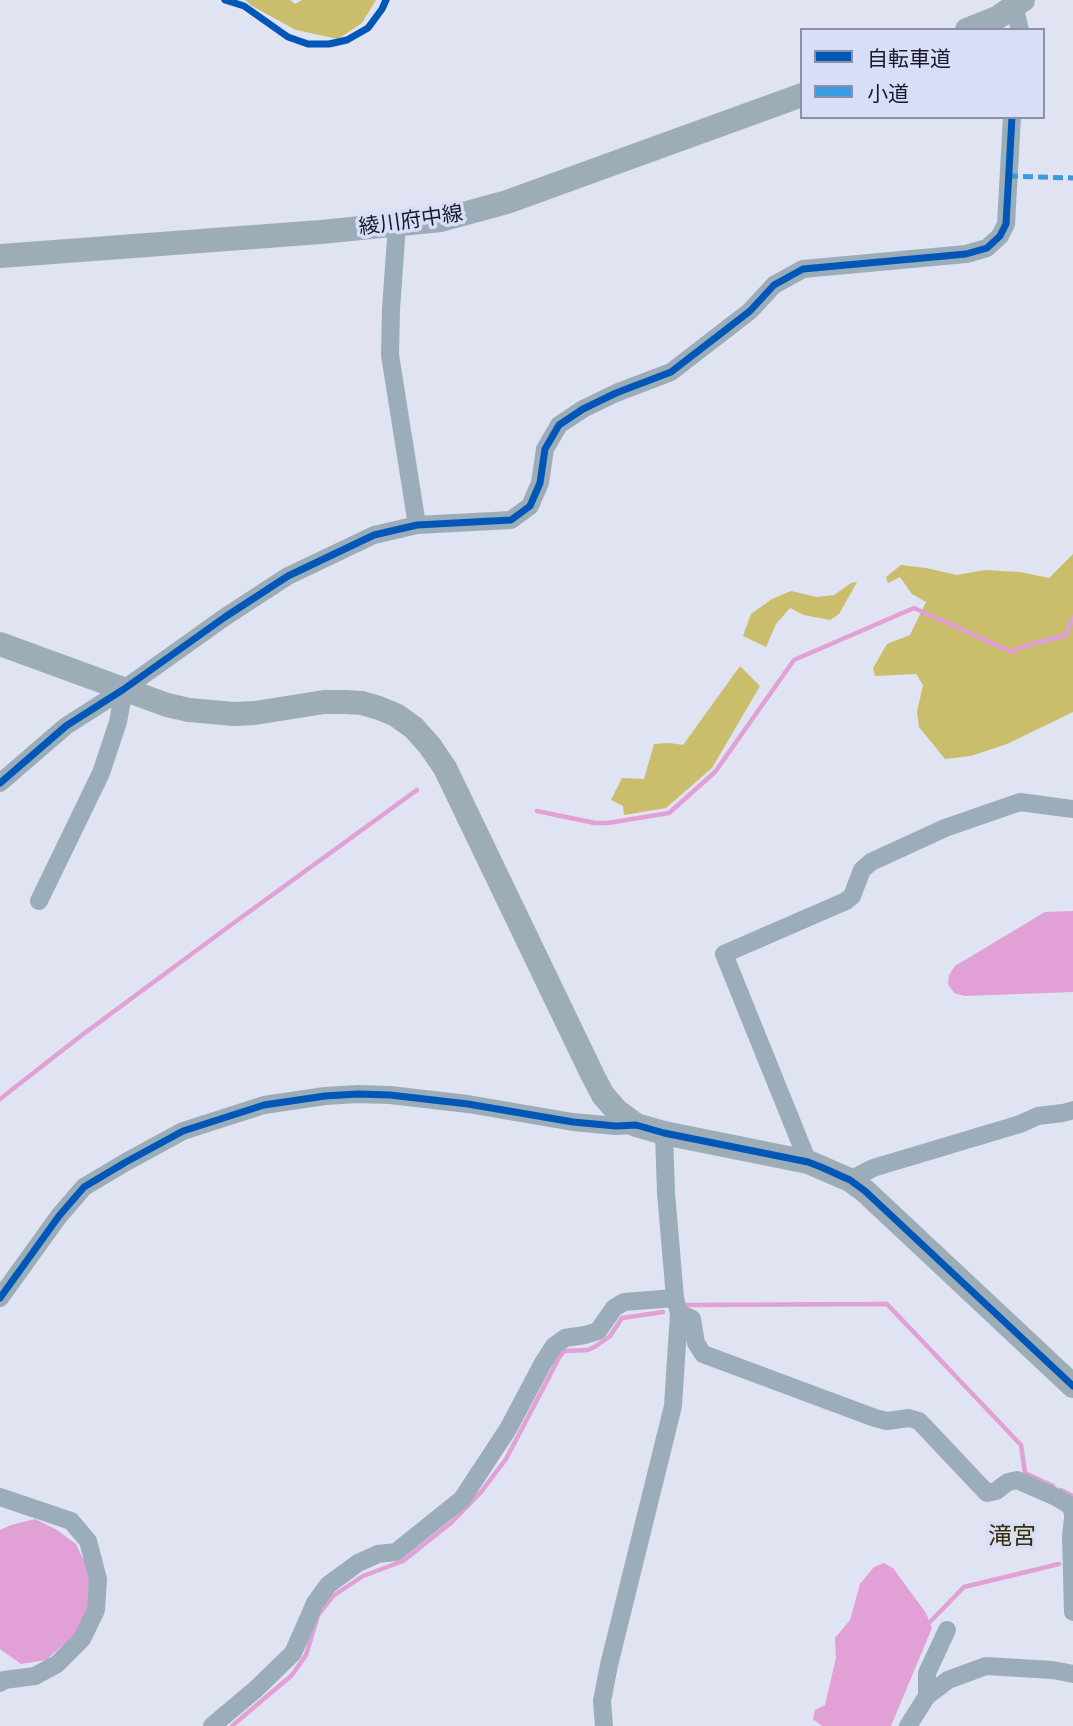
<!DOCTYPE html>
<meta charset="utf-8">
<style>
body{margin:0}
#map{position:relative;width:1073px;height:1726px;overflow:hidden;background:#e0e3f1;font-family:"IBM Plex Sans","Noto Sans JP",sans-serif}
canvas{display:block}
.legend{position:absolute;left:800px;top:28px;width:245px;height:91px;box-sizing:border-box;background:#d9def8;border:2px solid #8c90a6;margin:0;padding:9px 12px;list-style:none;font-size:21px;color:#181a2a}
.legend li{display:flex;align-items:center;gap:14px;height:35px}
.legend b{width:35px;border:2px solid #8c90a6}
</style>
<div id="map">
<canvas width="1073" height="1726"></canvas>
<ul class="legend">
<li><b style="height:9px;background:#0057b8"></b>自転車道</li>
<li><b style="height:9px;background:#3b9be1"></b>小道</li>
</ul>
</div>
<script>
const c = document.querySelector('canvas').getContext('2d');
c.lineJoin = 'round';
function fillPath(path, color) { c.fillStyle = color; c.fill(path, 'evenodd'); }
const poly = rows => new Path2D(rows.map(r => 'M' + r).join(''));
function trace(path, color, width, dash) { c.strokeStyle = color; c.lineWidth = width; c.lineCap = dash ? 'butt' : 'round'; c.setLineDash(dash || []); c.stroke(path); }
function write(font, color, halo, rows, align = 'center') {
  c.font = font + ' "IBM Plex Sans","Noto Sans JP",sans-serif'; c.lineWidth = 7; c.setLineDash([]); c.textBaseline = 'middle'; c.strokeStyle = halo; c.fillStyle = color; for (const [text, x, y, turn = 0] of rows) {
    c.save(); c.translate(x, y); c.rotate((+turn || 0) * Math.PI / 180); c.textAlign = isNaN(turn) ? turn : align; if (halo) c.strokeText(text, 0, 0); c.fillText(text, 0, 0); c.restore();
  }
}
fillPath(poly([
 [245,0,290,0,295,4,302,0,376,0,362,23,338,39,296,30,252,6],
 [1073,554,1073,712,1007,744,971,756,945,759,919,727,917,712,923,685,916,674,875,676,873,668,887,644,910,635,926,602,912,594,900,577,888,583,886,577,901,565,926,568,957,575,985,570,1020,572,1049,578],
 [857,582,839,614,830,620,804,615,790,608,776,624,766,647,743,636,751,614,772,599,791,591,817,597,834,595,851,583],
 [740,666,760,686,712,768,666,808,624,815,623,806,611,800,622,778,644,779,654,744,670,743,683,745]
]), '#cabd6c');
fillPath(poly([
 [1073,911,1073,992,965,996,954,993,948,984,949,975,955,966,1045,912],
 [35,1519,57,1530,76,1544,82,1557,92,1572,85,1626,46,1660,21,1664,0,1649,0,1530,11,1525],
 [884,1563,893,1568,926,1613,932,1628,891,1726,822,1726,813,1719,815,1710,825,1705,836,1658,835,1638,850,1620,860,1584,874,1567]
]), '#e1a0d6');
trace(poly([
 [537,811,595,823,608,823,669,813,715,772,794,660,914,608,1012,652,1025,646,1066,635,1073,617],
 [0,1099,82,1035,235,922,417,790],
 [686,1305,887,1304,1021,1445,1025,1473,1053,1486],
 [1061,1490,1073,1496],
 [926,1626,964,1587,1059,1564],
 [232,1726,292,1675,306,1655,318,1615,333,1596,363,1576,403,1561,452,1522,481,1492,506,1459,560,1356,564,1351,588,1350,596,1346,610,1336,622,1318,663,1312]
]), '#e1a0d6', 4.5);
trace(poly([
 [1014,6,1020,30],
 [397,225,391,309,390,355,417,525],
 [0,783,66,726,124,689,225,617,288,576,374,535,417,525,511,520,530,506,540,483,545,449,559,425,583,409,616,393,671,372,750,311,774,285,803,269,966,254,987,248,1000,236,1006,224,1012,117],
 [39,901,101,773,118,722,124,689],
 [808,1162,724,954,846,901,852,896,862,870,871,862,945,828,1020,802,1073,809],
 [850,1180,873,1168,1020,1124,1038,1116,1063,1113,1073,1110],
 [0,1298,59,1216,84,1187,126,1162,183,1131,264,1105,325,1096,358,1094,390,1095,468,1104,573,1122,616,1126,636,1125],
 [679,1313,692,1319,696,1343,703,1354,875,1418,887,1421,909,1418,919,1421,987,1493,996,1491,1008,1482,1017,1480,1056,1497,1071,1506,1073,1514],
 [0,1497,71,1521,88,1541,98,1579,96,1610,82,1639,57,1664,35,1676,4,1680,0,1683],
 [1073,1518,1071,1536,1073,1612],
 [927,1696,927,1673,947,1630],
 [212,1726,256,1689,293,1653,315,1603,328,1585,358,1563,378,1554,396,1552,462,1499,508,1429,543,1363,554,1346,565,1338,585,1335,598,1331,614,1308,624,1302,675,1298],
 [604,1726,602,1701,609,1665,673,1406,679,1313,675,1298,666,1193,664,1133],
 [908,1726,927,1696,948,1680,986,1666,1053,1670,1073,1674]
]), '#9badb8', 18);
trace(poly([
 [967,30,997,18,1023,0],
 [0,256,321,232,441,220,507,202,802,95],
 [0,644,167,705,189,710,234,714,255,713,324,702,345,702,362,703,379,708,396,715,414,728,430,746,445,768,593,1076,603,1095,617,1111,636,1125,664,1133,808,1162,850,1180,865,1191,1073,1386]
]), '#9cadb8', 24);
trace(poly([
 [1008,176,1073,178]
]), '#3b9be1', 5, [10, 5]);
trace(poly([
 [225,0,244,6,288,37,308,44,329,44,347,40,368,28,382,9,386,0],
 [0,783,66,726,124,689,225,617,288,576,374,535,417,525,511,520,530,506,540,483,545,449,559,425,583,409,616,393,671,372,750,311,774,285,803,269,966,254,987,248,1000,236,1006,224,1012,117],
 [0,1298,59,1216,84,1187,126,1162,183,1131,264,1105,325,1096,358,1094,390,1095,468,1104,573,1122,616,1126,636,1125,664,1133,808,1162,821,1167,850,1180,865,1191,1073,1386]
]), '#0057b8', 7);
write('21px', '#181a2a', '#d9def8', [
 ["綾川府中線",411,221,-8]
]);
write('24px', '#382f04', '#d9def8', [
 ["滝宮",1012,1537]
]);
</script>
